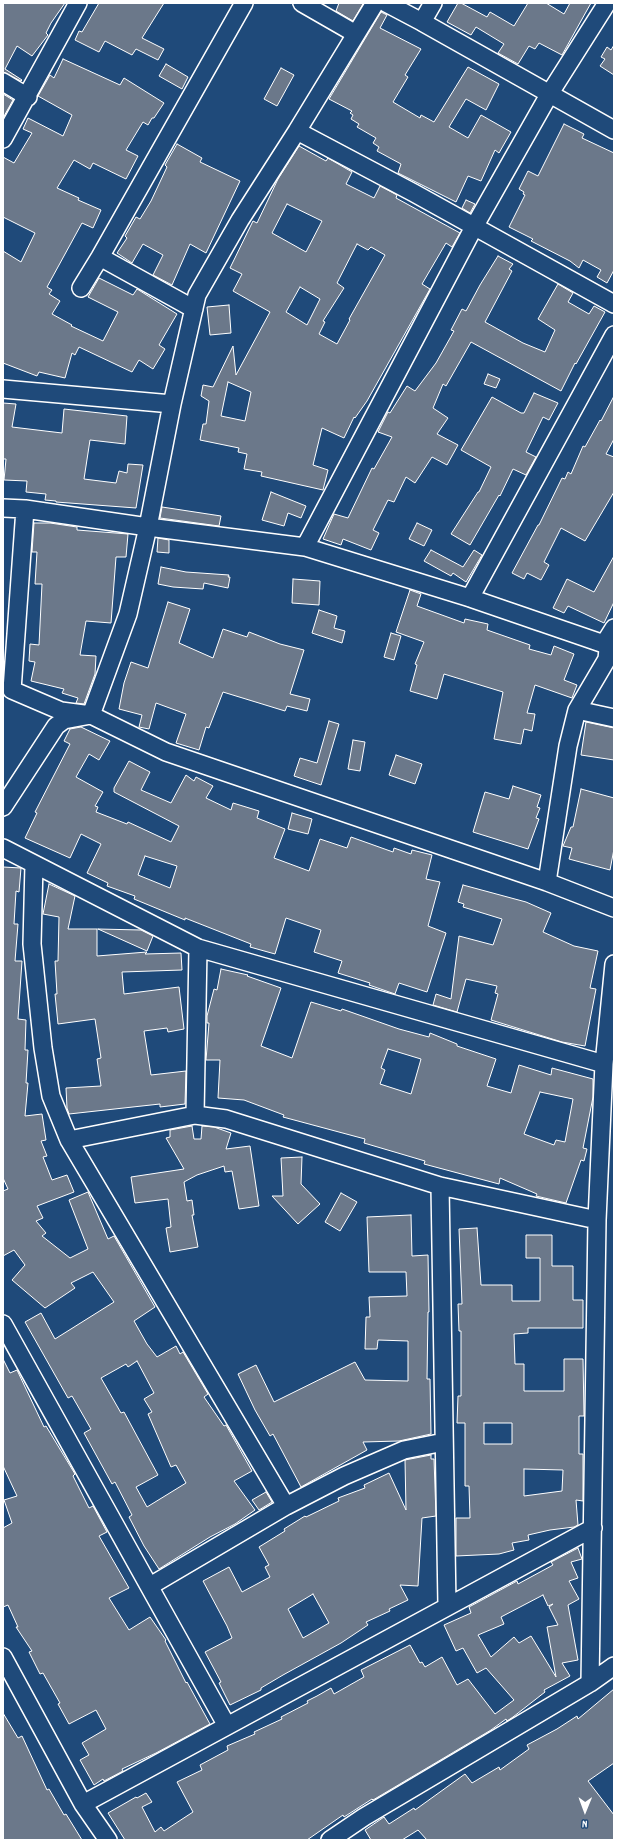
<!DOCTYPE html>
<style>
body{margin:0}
#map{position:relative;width:617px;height:1843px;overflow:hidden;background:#1f4a7a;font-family:Dekko,sans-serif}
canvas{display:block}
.frame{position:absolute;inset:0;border:4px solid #fff;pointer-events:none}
.north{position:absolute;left:565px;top:1791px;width:40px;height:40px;-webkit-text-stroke:3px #1f4a7a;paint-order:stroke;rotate:181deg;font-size:11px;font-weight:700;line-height:16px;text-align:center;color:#fff}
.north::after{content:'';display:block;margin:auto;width:14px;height:18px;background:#fff;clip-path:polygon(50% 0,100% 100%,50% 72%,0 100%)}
</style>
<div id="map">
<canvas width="617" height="1843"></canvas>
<div class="frame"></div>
<div class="north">N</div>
</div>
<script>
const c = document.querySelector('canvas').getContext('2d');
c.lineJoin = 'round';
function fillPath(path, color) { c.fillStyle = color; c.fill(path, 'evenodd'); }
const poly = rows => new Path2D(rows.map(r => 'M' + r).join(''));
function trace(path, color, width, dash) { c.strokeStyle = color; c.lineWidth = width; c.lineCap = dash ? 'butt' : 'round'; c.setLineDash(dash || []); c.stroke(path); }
const building = poly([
 [3,3,65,3,51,23,46,33,48,35,32,56,17,46,5,69,22,80,21,81,3,72,3,3],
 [99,3,164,3,142,38,164,49,158,60,136,49,132,55,105,41,99,52,75,40,79,31,82,32,99,3],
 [339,3,360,3,363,4,353,21,336,11,339,3],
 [458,3,461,3,487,17,490,12,514,26,528,3,546,3,564,14,570,3,591,3,562,55,539,43,535,49,529,46,518,64,498,53,504,44,476,27,471,35,447,22,458,3],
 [381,12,387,15,380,28,421,49,405,75,408,77,393,102,420,118,421,115,434,122,468,67,499,84,486,110,466,99,449,127,468,138,481,115,511,132,499,153,495,150,481,181,468,176,456,202,398,173,401,164,377,151,379,147,373,143,376,138,357,127,359,124,351,119,353,115,350,113,352,111,329,99,381,12],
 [614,45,614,75,600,66,605,59,601,57,607,47,611,50,614,45],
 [63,59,120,85,124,78,164,103,154,118,152,118,148,125,143,122,126,150,138,156,126,179,93,163,90,169,74,160,57,188,79,198,78,200,101,210,93,228,82,223,47,287,52,290,49,294,60,301,52,314,72,325,71,326,103,341,118,312,88,297,99,278,133,295,137,289,177,314,159,345,165,349,153,369,139,360,132,372,79,347,75,355,72,353,65,378,39,372,37,376,3,363,3,251,21,262,35,233,3,217,3,157,14,163,32,133,23,129,28,118,63,136,72,115,38,96,50,75,54,78,63,59],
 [166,64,188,77,182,89,159,76,166,64],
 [281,68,294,75,277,106,264,99,281,68],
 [3,94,13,100,3,118,3,94],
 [564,124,584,134,582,138,614,153,614,270,607,283,597,277,601,270,583,260,579,268,570,261,531,241,533,239,509,227,525,195,523,194,524,192,519,189,528,171,538,176,564,124],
 [177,144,202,158,200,162,240,181,206,253,190,244,172,285,153,275,163,255,143,244,132,263,117,253,127,238,125,236,136,217,140,219,151,201,167,167,165,165,177,144],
 [299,146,326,161,328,158,352,172,346,184,374,198,380,186,397,195,396,198,460,233,452,247,446,243,422,284,430,289,367,401,355,418,354,417,344,438,322,428,313,465,328,470,323,490,261,476,262,472,244,469,247,454,238,452,239,448,200,440,203,424,206,424,209,401,201,396,203,385,213,387,233,346,236,375,270,312,233,291,242,274,230,268,253,221,257,223,278,179,299,146],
 [287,204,322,221,306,252,272,233,287,204],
 [357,244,368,250,371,247,385,255,349,319,350,320,337,344,319,334,325,322,323,321,344,288,337,283,357,244],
 [300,287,320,299,307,325,286,312,300,287],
 [228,382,251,392,245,421,221,416,228,382],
 [466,200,475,204,470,213,462,208,466,200],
 [498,256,513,264,509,269,512,271,485,322,523,343,545,352,555,330,538,319,558,284,573,293,568,302,589,314,594,306,605,312,576,364,575,363,561,391,471,342,446,386,443,384,433,408,448,418,437,434,458,445,447,465,432,457,415,483,406,477,394,502,388,500,373,530,379,533,371,550,343,539,341,545,323,539,334,514,348,518,372,468,374,469,392,437,378,432,388,412,390,413,407,386,415,391,436,363,454,331,451,330,462,309,466,311,480,285,498,256],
 [229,305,231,333,210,335,207,307,229,305],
 [488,374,500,379,496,388,484,384,488,374],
 [534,393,558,403,549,420,543,417,526,452,536,457,526,475,513,469,500,496,499,495,470,545,451,534,478,492,479,492,491,467,461,450,492,397,521,413,524,413,534,393],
 [614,396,614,439,606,454,614,457,614,492,585,541,561,528,544,562,549,565,541,580,527,573,524,579,512,573,538,525,539,525,562,478,565,479,568,472,571,474,583,446,585,447,600,420,601,421,614,396],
 [3,403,16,404,12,427,62,433,64,409,127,416,125,444,90,440,84,479,116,483,119,471,127,473,128,464,143,465,136,508,56,502,56,501,45,500,46,494,26,492,27,481,4,480,6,459,3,459,3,403],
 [271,492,306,506,301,518,288,513,284,526,262,520,271,492],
 [162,507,221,516,219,526,160,518,162,507],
 [34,523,50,523,77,527,77,530,128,534,126,557,116,557,111,623,86,621,80,655,96,656,95,674,84,704,76,703,78,698,62,693,64,689,31,681,35,662,29,661,30,644,39,645,42,584,35,584,37,552,32,552,34,523],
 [417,523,432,530,424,546,409,539,417,523],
 [158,538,169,540,169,553,157,552,158,538],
 [431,550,463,567,474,550,482,555,466,582,453,573,451,576,424,561,431,550],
 [614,556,614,602,604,623,568,606,564,613,553,608,567,579,594,592,614,556],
 [161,567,186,572,229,575,228,577,230,577,228,588,204,583,203,589,173,587,158,584,161,567],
 [293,579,320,581,319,605,292,603,293,579],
 [410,590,421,594,417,606,464,623,465,619,488,624,487,630,530,645,529,649,551,655,554,646,574,654,564,680,577,685,572,698,535,685,527,713,535,714,532,731,524,729,521,744,494,739,503,692,444,674,437,699,410,691,417,665,415,664,424,642,396,632,410,590],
 [168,602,190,609,179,643,213,658,223,629,247,637,249,632,280,644,304,650,290,694,310,699,307,711,287,706,285,711,223,692,209,728,206,727,199,750,176,743,186,714,156,703,149,729,139,727,142,715,119,709,124,683,131,662,148,668,168,602],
 [319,610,337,616,334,628,345,631,342,643,312,633,319,610],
 [391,633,401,636,394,660,384,657,391,633],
 [329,721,339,724,321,785,294,776,300,758,317,763,329,721],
 [586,722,614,728,614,760,581,755,586,722],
 [81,727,110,741,99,760,89,754,76,777,103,792,95,806,98,807,96,812,127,824,128,822,171,842,179,826,114,792,114,788,129,761,150,772,141,790,171,803,186,775,194,781,196,777,213,786,206,798,231,810,233,803,259,811,257,818,285,829,274,858,309,871,320,839,347,848,351,837,393,852,394,848,411,854,412,850,432,855,426,879,440,882,428,926,446,933,427,992,399,983,395,994,369,985,370,983,338,973,342,961,314,952,321,930,286,918,275,954,250,947,251,944,185,918,185,920,134,899,135,896,107,886,108,883,87,873,101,844,81,834,70,858,25,838,37,813,35,812,70,744,64,741,70,729,81,727],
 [145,856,177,866,170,888,138,875,145,856],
 [353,740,365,742,360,771,348,769,353,740],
 [396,755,422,764,415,784,389,775,396,755],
 [513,786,541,795,537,807,540,808,536,818,539,819,528,849,473,832,485,792,509,799,513,786],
 [581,789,614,798,614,849,610,870,569,859,572,848,563,846,571,827,573,827,581,789],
 [292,813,312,819,308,834,288,829,292,813],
 [3,867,21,868,19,892,16,891,14,924,18,924,15,961,22,961,18,1019,26,1020,25,1050,28,1050,26,1083,28,1083,25,1116,42,1114,46,1140,41,1141,47,1156,43,1157,52,1180,67,1175,74,1192,37,1206,43,1218,36,1221,46,1233,42,1236,70,1258,88,1249,69,1200,88,1192,108,1239,114,1236,155,1307,134,1321,147,1344,157,1357,176,1346,180,1354,183,1352,208,1394,204,1397,224,1426,226,1425,252,1471,234,1481,255,1510,235,1524,210,1537,159,1569,144,1546,129,1517,132,1515,115,1482,112,1484,84,1433,91,1429,72,1396,68,1398,25,1322,41,1313,55,1339,114,1302,93,1272,71,1283,75,1288,45,1308,12,1280,25,1265,14,1250,3,1256,3,1191,8,1189,3,1178,3,867],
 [137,1361,154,1393,144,1399,152,1412,148,1414,171,1467,176,1465,186,1483,147,1507,136,1487,158,1475,124,1412,121,1413,101,1378,126,1364,128,1367,137,1361],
 [49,884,75,896,68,929,97,929,97,956,147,952,145,954,181,953,182,970,122,972,124,994,179,987,184,1029,168,1032,167,1028,144,1031,151,1075,186,1071,185,1104,160,1107,160,1104,69,1114,67,1108,66,1088,101,1086,97,1059,101,1058,95,1019,58,1024,55,994,57,994,55,961,58,961,59,917,43,914,49,884],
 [463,885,526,902,551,913,543,932,574,946,598,951,590,988,596,989,585,1046,562,1042,491,1020,498,994,495,993,497,986,466,979,457,1012,433,1005,436,994,451,999,459,936,493,945,502,919,463,907,464,904,458,902,463,885],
 [98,929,141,930,153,936,147,951,98,929],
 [221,969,248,975,247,976,281,988,261,1046,292,1058,311,1002,341,1011,342,1009,399,1029,429,1037,430,1033,457,1044,457,1046,496,1059,487,1086,511,1093,519,1065,551,1075,552,1068,593,1079,593,1097,583,1148,587,1149,584,1161,581,1160,566,1203,536,1196,537,1194,500,1178,499,1184,424,1164,425,1161,364,1143,365,1139,283,1117,284,1115,244,1100,218,1098,220,1060,206,1060,209,1023,207,1023,207,1016,214,989,217,990,221,969],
 [388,1049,421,1059,411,1094,380,1084,385,1070,381,1068,388,1049],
 [540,1092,573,1099,565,1142,556,1140,554,1145,524,1134,540,1092],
 [192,1126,194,1139,201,1139,202,1126,214,1127,231,1133,226,1149,250,1146,259,1206,239,1209,232,1171,225,1172,224,1166,197,1175,184,1182,187,1201,192,1200,194,1215,192,1215,198,1247,170,1252,166,1228,171,1227,168,1199,135,1203,131,1177,184,1169,166,1138,170,1137,170,1130,192,1126],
 [302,1157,301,1184,320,1204,298,1224,272,1196,283,1196,281,1158,302,1157],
 [341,1193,357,1202,340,1231,325,1222,341,1193],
 [411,1215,412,1256,428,1255,429,1312,428,1312,427,1379,430,1379,431,1434,399,1441,363,1442,367,1450,301,1487,273,1434,270,1436,255,1410,238,1374,256,1365,274,1402,355,1362,365,1380,408,1381,408,1341,378,1340,377,1349,365,1349,366,1317,370,1317,369,1297,407,1296,406,1272,369,1272,367,1217,411,1215],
 [477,1228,481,1285,512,1285,512,1301,540,1301,540,1258,526,1258,526,1235,552,1235,552,1266,573,1266,573,1300,583,1300,583,1328,528,1328,528,1333,514,1334,515,1364,524,1364,524,1391,564,1391,564,1359,583,1359,584,1416,579,1416,579,1454,583,1454,583,1501,576,1500,578,1525,574,1527,550,1530,528,1535,529,1540,512,1543,514,1550,499,1554,456,1556,456,1518,470,1518,469,1486,465,1486,465,1423,457,1423,458,1396,461,1396,461,1331,459,1331,458,1304,462,1304,459,1229,477,1228],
 [484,1423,512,1423,512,1444,484,1444,484,1423],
 [524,1469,563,1470,562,1491,524,1496,524,1469],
 [3,1359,10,1373,17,1370,44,1427,46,1426,75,1474,73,1476,89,1508,93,1506,107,1532,99,1536,129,1588,109,1598,129,1630,150,1617,166,1640,165,1641,186,1683,187,1682,210,1724,156,1753,122,1769,123,1771,104,1781,103,1779,94,1785,80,1760,89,1755,82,1743,106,1729,96,1710,69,1724,58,1704,60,1703,43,1673,40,1674,29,1652,32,1651,16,1627,18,1627,8,1605,3,1607,3,1528,12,1523,4,1500,17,1496,3,1466,3,1359],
 [431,1455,431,1459,434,1459,436,1516,422,1518,418,1586,400,1585,408,1600,389,1609,390,1611,366,1622,368,1625,341,1643,283,1675,261,1688,261,1690,230,1705,219,1683,221,1682,205,1652,232,1638,227,1626,203,1581,229,1567,242,1592,270,1577,265,1567,269,1565,259,1547,285,1531,284,1529,305,1516,306,1517,339,1501,338,1498,365,1488,364,1485,389,1473,406,1510,405,1460,431,1455],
 [313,1594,329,1623,303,1638,288,1609,313,1594],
 [266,1492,272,1502,259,1510,252,1500,266,1492],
 [578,1548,582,1559,571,1562,578,1578,569,1581,579,1599,568,1605,578,1660,562,1663,570,1676,544,1690,545,1692,513,1717,507,1721,506,1719,491,1730,373,1800,372,1799,344,1817,343,1815,307,1840,125,1840,108,1813,136,1797,137,1798,146,1793,152,1802,142,1807,155,1832,161,1827,164,1831,193,1812,177,1782,202,1770,200,1765,228,1750,227,1746,255,1734,254,1732,282,1719,281,1717,308,1703,307,1701,317,1696,331,1688,334,1694,364,1677,361,1670,410,1645,420,1663,422,1662,425,1667,442,1657,457,1685,468,1679,495,1714,514,1700,486,1668,477,1673,463,1648,456,1651,444,1625,471,1613,469,1607,517,1581,518,1584,553,1565,551,1562,578,1548],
 [543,1595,548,1606,553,1604,549,1607,558,1625,547,1627,556,1677,531,1636,519,1643,514,1637,491,1657,478,1635,504,1624,501,1617,543,1595],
 [614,1689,614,1763,588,1781,614,1815,614,1840,427,1840,418,1830,402,1840,371,1840,365,1830,384,1817,389,1824,414,1808,415,1810,465,1774,472,1783,499,1767,500,1770,529,1749,527,1745,557,1729,577,1716,578,1719,614,1689],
 [3,1713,18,1738,22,1736,47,1790,49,1789,64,1815,66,1814,82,1840,3,1840,3,1713]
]);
fillPath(building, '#6b788a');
trace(building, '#fff', 1);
const minor = poly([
 [302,3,356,34],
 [386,3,422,22,614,130],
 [422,22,433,3],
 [3,82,28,97],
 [297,131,414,193,614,304],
 [3,139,78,3],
 [100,257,194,309],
 [81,288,100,257,244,3],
 [3,389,172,404],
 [3,508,25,509,148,527,305,547,470,598,604,644,608,649,607,659,577,710,568,746,547,882],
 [25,509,12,690,61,711,91,715,128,614,148,527,172,404,197,295,240,220,297,131,375,3],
 [305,547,474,227,550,93,607,3],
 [470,598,614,335],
 [604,644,614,628],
 [577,710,614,718],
 [3,807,56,726,64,720,91,715,166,752,547,882,614,908],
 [3,848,198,948,604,1064],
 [34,864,32,944,43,1048,51,1096,69,1140,286,1506],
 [195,1115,198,948],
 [69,1140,195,1115,226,1119,440,1186,597,1220],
 [440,1186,447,1606],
 [3,1324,227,1726],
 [150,1586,286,1506,344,1476,404,1450,444,1442],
 [3,1657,83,1804,108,1840],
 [590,1683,597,1220,604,1064,614,964],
 [83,1804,593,1528],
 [330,1840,364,1817,590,1683,614,1666]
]);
trace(minor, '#fff', 20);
trace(minor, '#1f4a7a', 17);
</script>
